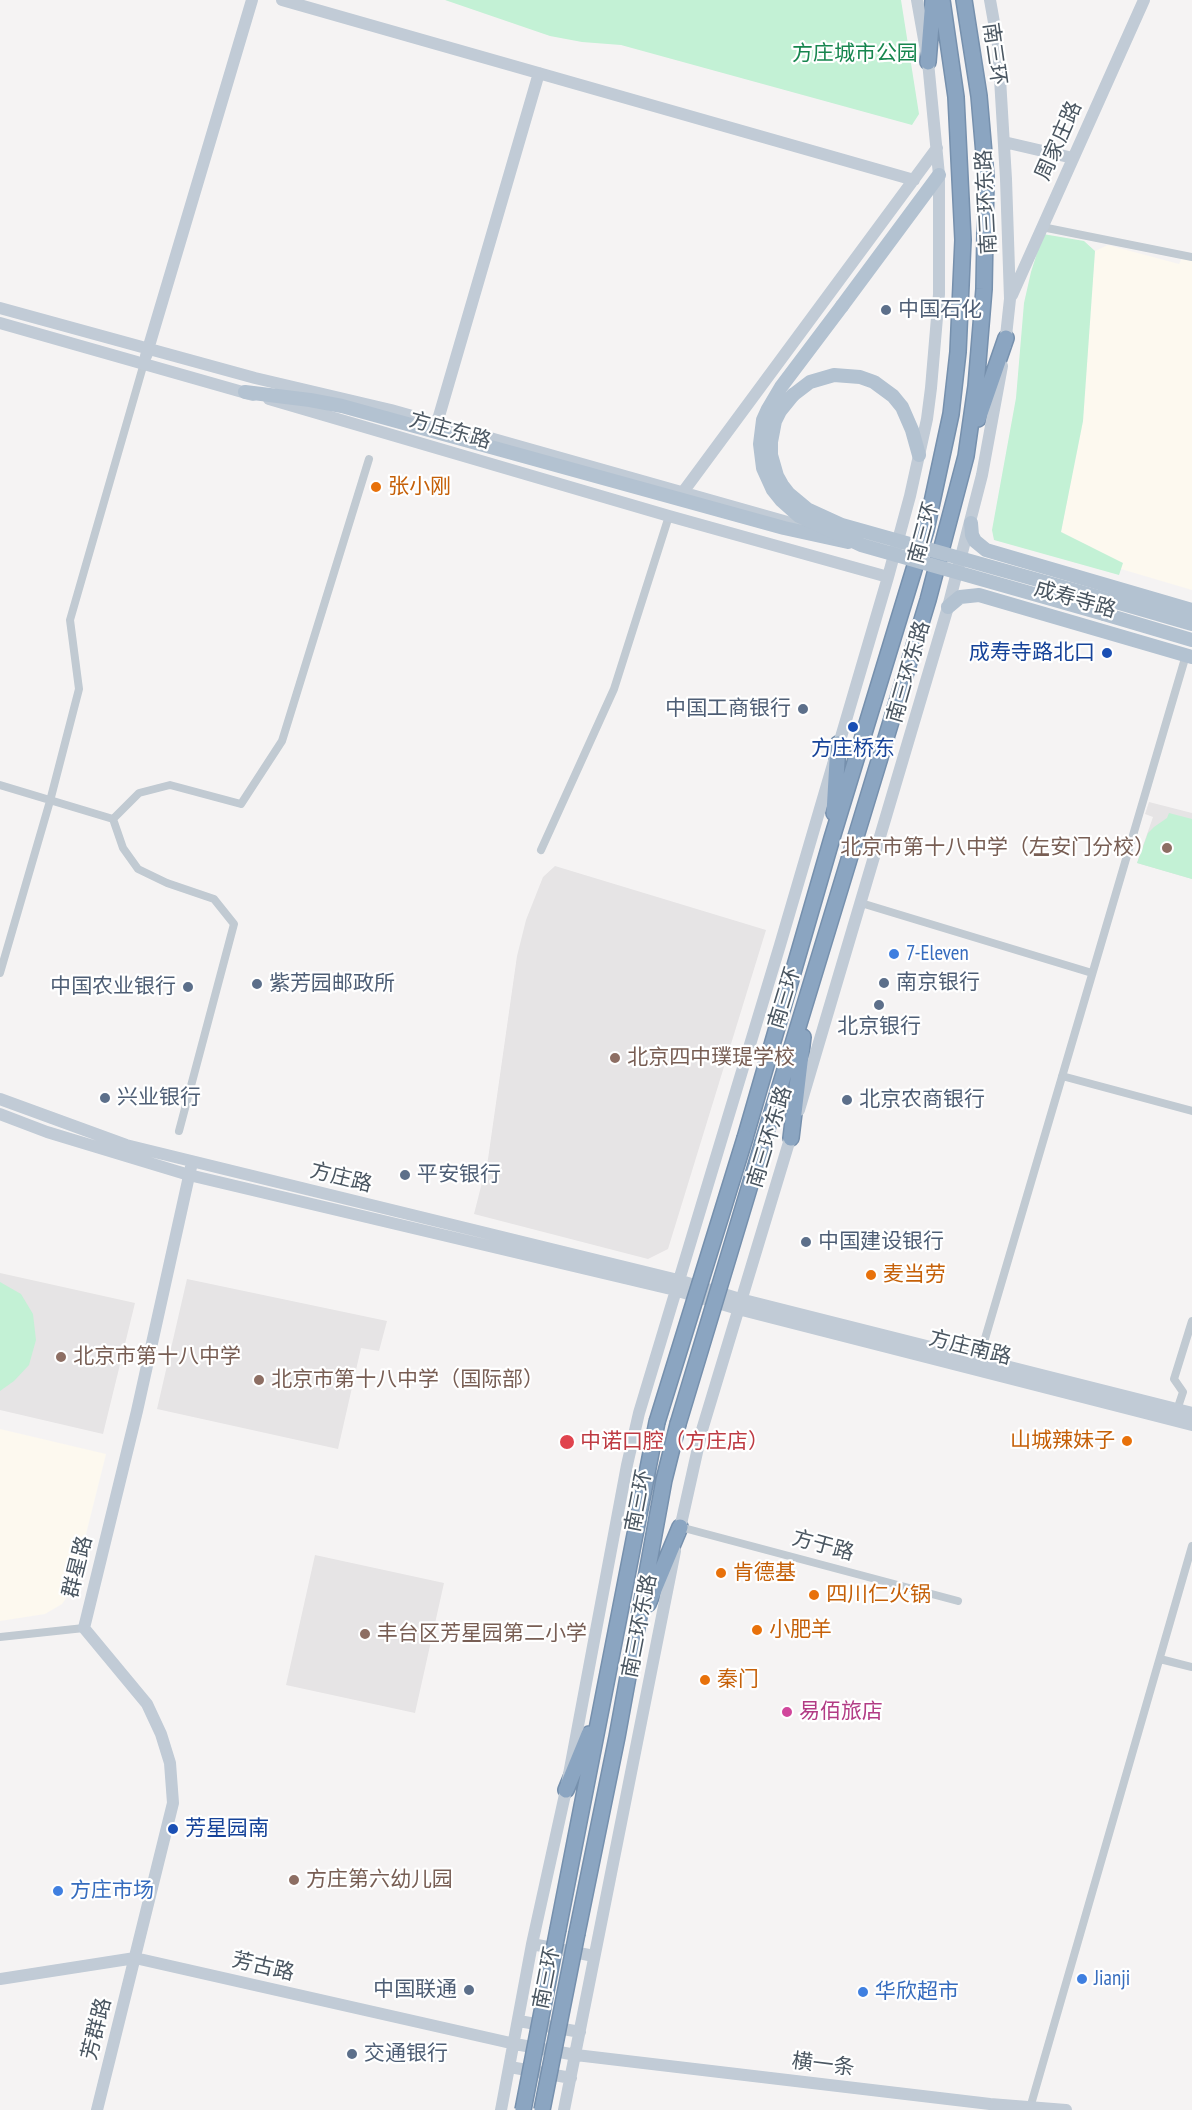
<!DOCTYPE html>
<meta charset="utf-8">
<style>
body{margin:0}
canvas{display:block;background:#f5f3f3}
</style>
<canvas width="1192" height="2110"></canvas>
<script>
const c = document.querySelector('canvas').getContext('2d');
c.lineJoin = 'round';
function fillPath(path, color) { c.fillStyle = color; c.fill(path, 'evenodd'); }
const poly = rows => new Path2D(rows.map(r => 'M' + r).join(''));
function trace(path, color, width, dash) { c.strokeStyle = color; c.lineWidth = width; c.lineCap = dash ? 'butt' : 'round'; c.setLineDash(dash || []); c.stroke(path); }
function write(font, color, halo, rows, align = 'center') {
  c.font = font + ' "PT Sans Narrow","Noto Sans SC",sans-serif'; c.lineWidth = 4.5; c.setLineDash([]); c.textBaseline = 'middle'; c.strokeStyle = halo; c.fillStyle = color; for (const [text, x, y, turn = 0] of rows) {
    c.save(); c.translate(x, y); c.rotate((+turn || 0) * Math.PI / 180); c.textAlign = isNaN(turn) ? turn : align; if (halo) c.strokeText(text, 0, 0); c.fillText(text, 0, 0); c.restore();
  }
}
fillPath(poly([
 [1108,245,1179,264,1182,258,1192,261,1192,590,1121,569,1122,563,1061,532,1083,421,1095,251],
 [0,1429,106,1454,72,1590,62,1604,45,1614,0,1621]
]), '#fdf9ef');
fillPath(poly([
 [1149,802,1192,813,1192,879,1137,863,1153,817,1145,814],
 [555,866,766,930,668,1249,648,1259,474,1214,488,1159,517,956,526,920,543,877],
 [0,1273,135,1303,103,1434,0,1410],
 [187,1279,387,1321,379,1351,361,1348,338,1449,157,1409],
 [315,1555,444,1583,415,1713,286,1685]
]), '#e6e4e5');
fillPath(poly([
 [445,0,901,0,919,114,912,125,621,45,582,42,550,36],
 [1043,234,1084,241,1095,251,1083,421,1061,532,1123,563,1119,575,994,540,992,530,1016,398,1024,303,1031,272],
 [1169,813,1192,819,1192,879,1137,863,1148,833,1154,827,1167,818],
 [0,1282,21,1294,33,1314,36,1340,29,1365,14,1381,0,1391]
]), '#c3f1d5');
const highway = poly([
 [928,62,933,0],
 [978,419,1006,338],
 [834,813,838,744],
 [745,1138,832,838,926,530,951,414,958,352,963,240,956,97,942,0],
 [791,1138,803,1037],
 [763,1142,928,600,966,456,976,386,984,289,986,177,979,96,964,0],
 [648,1604,680,1527],
 [566,1790,589,1734],
 [558,1929,657,1422],
 [577,1933,617,1737,664,1480,678,1424]
]);
trace(highway, '#7690ad', 18);
trace(poly([
 [1042,227,1192,257],
 [0,785,113,819,123,848,138,869,167,883,214,899,234,924,179,1131],
 [113,819,139,793,170,785,241,804,282,741,369,459],
 [541,850,614,689,669,516],
 [861,903,1092,973],
 [0,973,50,801,79,689,70,620,144,363],
 [1062,1076,1192,1111],
 [979,1359,1186,655],
 [1177,1410,1183,1392,1174,1379,1192,1321],
 [680,1527,958,1601],
 [0,1637,84,1628],
 [1160,1659,1192,1667],
 [1030,2108,1192,1546]
]), '#c1cad2', 8);
trace(poly([
 [282,0,914,180],
 [990,0,998,45,1006,179,1010,299,1005,345],
 [1004,142,1073,158],
 [1012,295,1144,0],
 [0,308,255,378,391,410,805,527],
 [0,323,253,395],
 [146,356,252,0],
 [269,399,669,516,888,577],
 [437,423,539,73],
 [683,492,937,148],
 [0,1099,126,1145,678,1280,740,1299,1192,1413],
 [799,1110,948,607,982,475,1002,366],
 [0,1114,47,1132,189,1175,675,1290,738,1309,1192,1425],
 [679,1533,702,1430,793,1129],
 [532,1944,594,1956],
 [0,1979,135,1958,515,2044,576,2055,990,2104,1066,2110],
 [519,2021,580,2032],
 [510,2067,571,2078],
 [97,2110,173,1803,170,1763,161,1734,147,1704,84,1628,137,1411,191,1167],
 [501,2110,532,1944,566,1790,627,1465,639,1413,780,945,888,577,910,496,927,419,931,388,939,294,939,175,928,62,917,0],
 [564,2110,675,1551]
]), '#c1cbd6', 12);
trace(poly([
 [842,306,939,175],
 [245,392,310,400,342,406,784,528,848,542],
 [793,395,810,382,834,375,860,377,874,382,893,396,902,407,912,430,919,455],
 [971,523,972,535,975,541,986,550,1192,610],
 [1109,600,1192,624],
 [948,607,960,597,979,595,1192,657],
 [1104,614,1192,640]
]), '#b3c2d1', 14);
trace(highway, '#8ba5c1', 15);
const highwayBridge = poly([
 [657,1422,745,1138],
 [678,1424,763,1142],
 [523,2110,558,1929],
 [542,2110,577,1933]
]);
trace(highwayBridge, '#7690ad', 18, []);
trace(poly([
 [842,306,781,387,768,409,763,420,760,444,763,468,773,490,781,500,799,516,861,545,1104,614],
 [793,395,780,411,775,421,771,442,771,455,777,476,782,485,789,494,807,509,842,525,1109,600]
]), '#b3c2d1', 14);
trace(highwayBridge, '#8ba5c1', 15);
for (const [x, y, r, color] of [
 [886,310,6,"#5c6f8a"],
 [376,487,6,"#e8710a"],
 [1107,653,6,"#1a4fb4"],
 [803,709,6,"#5c6f8a"],
 [853,727,6,"#1a4fb4"],
 [1167,848,6,"#8d6e63"],
 [894,954,6,"#3f7fe0"],
 [884,983,6,"#5c6f8a"],
 [257,984,6,"#5c6f8a"],
 [188,987,6,"#5c6f8a"],
 [879,1005,6,"#5c6f8a"],
 [615,1058,6,"#8d6e63"],
 [105,1098,6,"#5c6f8a"],
 [847,1100,6,"#5c6f8a"],
 [405,1175,6,"#5c6f8a"],
 [806,1242,6,"#5c6f8a"],
 [871,1275,6,"#e8710a"],
 [61,1357,6,"#8d6e63"],
 [259,1380,6,"#8d6e63"],
 [1127,1441,6,"#e8710a"],
 [567,1442,8,"#e0444e"],
 [721,1573,6,"#e8710a"],
 [814,1595,6,"#e8710a"],
 [757,1630,6,"#e8710a"],
 [365,1634,6,"#8d6e63"],
 [705,1680,6,"#e8710a"],
 [787,1712,6,"#d1479c"],
 [173,1829,6,"#1a4fb4"],
 [294,1880,6,"#8d6e63"],
 [58,1891,6,"#3f7fe0"],
 [1082,1979,6,"#3f7fe0"],
 [469,1990,6,"#5c6f8a"],
 [863,1992,6,"#3f7fe0"],
 [352,2054,6,"#5c6f8a"]
]) { const dot = new Path2D(); dot.arc(x, y, r, 0, 2 * Math.PI); c.fillStyle = color; c.fill(dot); trace(dot, '#fff', 2); }
write('21px', '#17864f', '#fff', [
 ["方庄城市公园",855,54]
]);
write('21px', '#4a5661', '#fff', [
 ["南三环",994,54,82],
 ["周家庄路",1059,141,-66],
 ["南三环东路",987,202,-93],
 ["方庄东路",450,431,16],
 ["南三环",924,533,-75],
 ["成寿寺路",1075,600,16],
 ["南三环东路",909,672,-74],
 ["南三环",785,998,-73],
 ["南三环东路",770,1137,-73],
 ["方庄路",341,1178,14],
 ["方庄南路",970,1348,14],
 ["南三环",639,1501,-79],
 ["方于路",823,1546,15],
 ["群星路",78,1567,-76],
 ["南三环东路",640,1626,-79],
 ["芳古路",263,1967,13],
 ["南三环",547,1978,-79],
 ["芳群路",97,2029,-76],
 ["横一条",823,2065,7]
]);
write('21px', '#4e5e75', '#fff', [
 ["中国石化",898,310],
 ["中国工商银行",791,709,"right"],
 ["南京银行",896,983],
 ["紫芳园邮政所",269,984],
 ["中国农业银行",176,987,"right"],
 ["北京银行",879,1027,"center"],
 ["兴业银行",117,1098],
 ["北京农商银行",859,1100],
 ["平安银行",417,1175],
 ["中国建设银行",818,1242],
 ["中国联通",457,1990,"right"],
 ["交通银行",364,2054]
], 'left');
write('21px', '#c56008', '#fff', [
 ["张小刚",388,487],
 ["麦当劳",883,1275],
 ["山城辣妹子",1115,1441,"right"],
 ["肯德基",733,1573],
 ["四川仁火锅",826,1595],
 ["小肥羊",769,1630],
 ["秦门",717,1680]
], 'left');
write('21px', '#164399', '#fff', [
 ["成寿寺路北口",1095,653],
 ["方庄桥东",853,749,"center"],
 ["芳星园南",185,1829,"left"]
], 'right');
write('21px', '#785e54', '#fff', [
 ["北京市第十八中学（左安门分校）",1155,848,"right"],
 ["北京四中璞瑅学校",627,1058],
 ["北京市第十八中学",73,1357],
 ["北京市第十八中学（国际部）",271,1380],
 ["丰台区芳星园第二小学",377,1634],
 ["方庄第六幼儿园",306,1880]
], 'left');
write('21px', '#366cbe', '#fff', [
 ["7-Eleven",906,954],
 ["方庄市场",70,1891],
 ["Jianji",1094,1979],
 ["华欣超市",875,1992]
], 'left');
write('21px', '#be3a42', '#fff', [
 ["中诺口腔（方庄店）",580,1442]
], 'left');
write('21px', '#b23c85', '#fff', [
 ["易佰旅店",799,1712]
], 'left');
</script>
